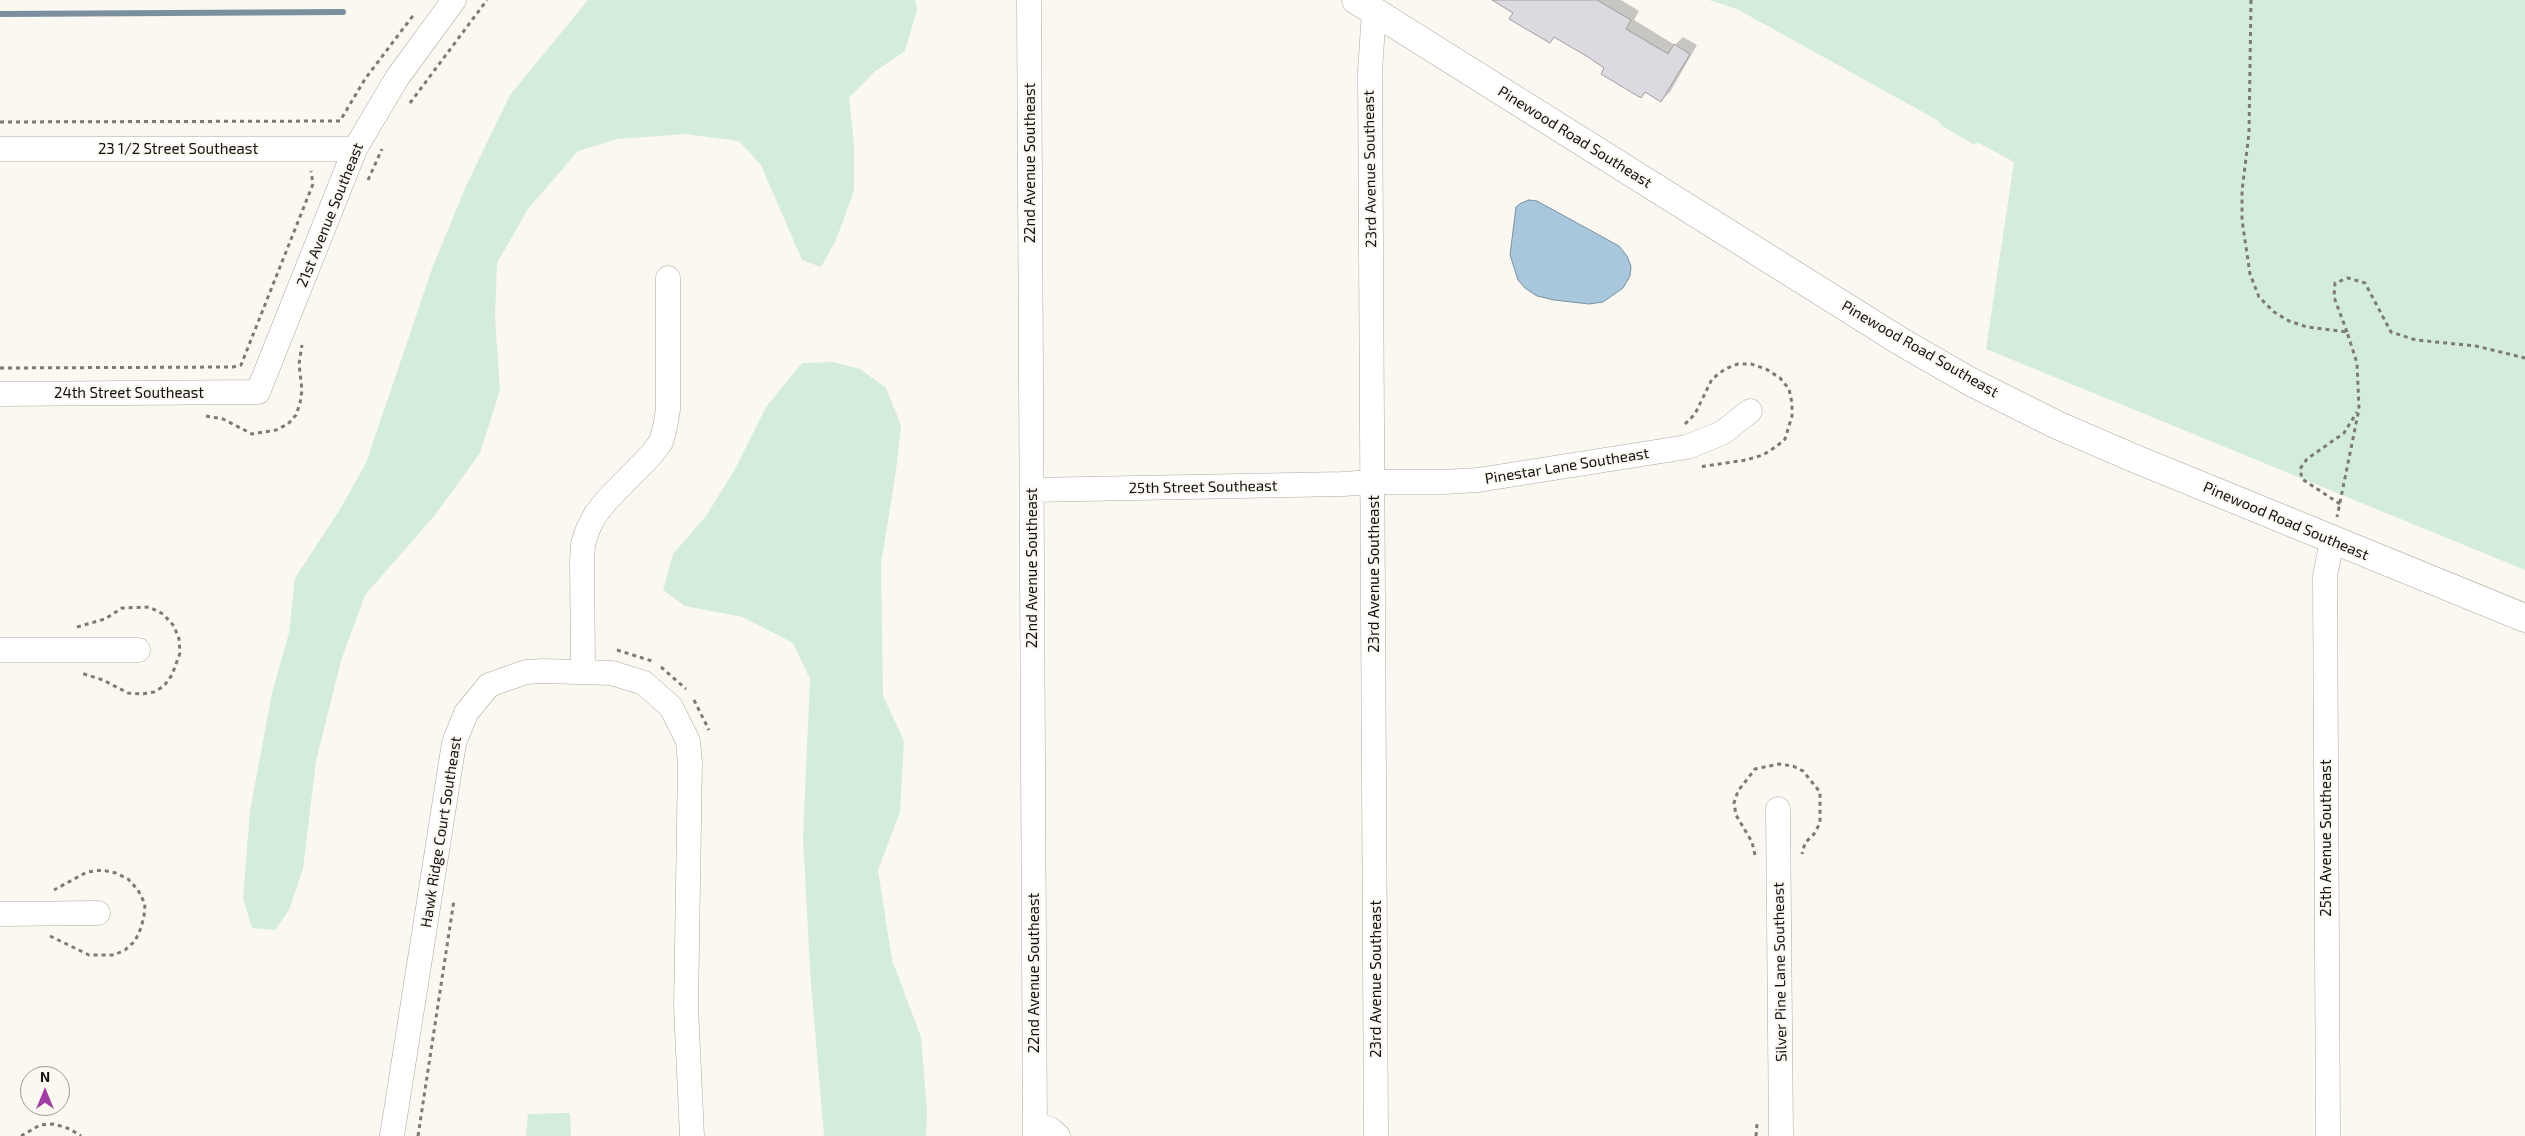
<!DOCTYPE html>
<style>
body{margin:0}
#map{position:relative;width:2525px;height:1136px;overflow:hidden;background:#fbf8f1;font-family:"Exo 2",sans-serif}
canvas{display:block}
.north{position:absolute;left:20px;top:1066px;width:50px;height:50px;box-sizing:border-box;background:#fbf8f1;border:1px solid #9e9c97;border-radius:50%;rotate:0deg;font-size:14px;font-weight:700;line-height:20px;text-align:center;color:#12110f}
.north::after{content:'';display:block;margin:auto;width:18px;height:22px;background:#a23ea3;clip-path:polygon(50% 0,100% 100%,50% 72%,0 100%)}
</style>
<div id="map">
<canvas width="2525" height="1136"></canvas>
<div class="north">N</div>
</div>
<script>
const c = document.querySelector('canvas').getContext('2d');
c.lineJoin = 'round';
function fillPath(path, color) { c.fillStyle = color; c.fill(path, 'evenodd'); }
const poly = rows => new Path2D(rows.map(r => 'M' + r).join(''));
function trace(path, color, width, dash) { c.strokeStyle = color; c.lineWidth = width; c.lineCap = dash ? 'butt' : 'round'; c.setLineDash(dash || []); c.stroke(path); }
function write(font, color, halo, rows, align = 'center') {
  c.font = font + ' "Exo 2",sans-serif'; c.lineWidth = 4; c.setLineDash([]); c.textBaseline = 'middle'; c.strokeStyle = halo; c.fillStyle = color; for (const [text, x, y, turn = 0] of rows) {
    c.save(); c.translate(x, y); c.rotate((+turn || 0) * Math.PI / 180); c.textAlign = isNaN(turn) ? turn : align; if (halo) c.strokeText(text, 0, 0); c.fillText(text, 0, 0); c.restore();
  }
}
fillPath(poly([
 [588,0,915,0,917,10,905,51,874,72,849,98,854,144,854,191,836,240,821,267,802,260,761,165,739,141,685,134,618,139,578,151,528,209,497,263,495,318,500,390,480,453,435,515,365,595,341,661,316,761,303,869,289,910,275,930,252,928,243,898,250,811,272,693,289,633,295,578,339,511,366,463,433,266,466,186,510,95],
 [1709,0,2525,0,2525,570,1986,349,2014,162,1979,143,1973,144,1942,126,1937,120,1737,9],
 [833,362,860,369,886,388,901,425,896,471,881,564,883,696,904,741,900,812,878,870,892,960,921,1037,927,1111,926,1136,824,1136,811,984,803,838,810,679,793,643,743,617,685,606,663,590,673,554,706,516,734,471,766,407,802,363],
 [570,1113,571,1136,526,1136,528,1114]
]), '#d4ecda');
const water = poly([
 [1529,200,1537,201,1619,246,1627,256,1631,266,1630,276,1623,288,1603,302,1589,304,1554,300,1537,296,1525,288,1518,280,1510,255,1516,207,1521,203,1529,200]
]);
fillPath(water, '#a8c7dc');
trace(water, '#7b909e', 1);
fillPath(poly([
 [1499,0,1621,0,1639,11,1634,20,1675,45,1683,37,1697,45,1670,92,1661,100,1647,91,1641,97,1606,67,1555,36,1550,42]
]), '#0003');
trace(poly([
 [0,14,343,12]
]), '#7b909e', 6);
const building = poly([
 [1492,0,1597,0,1631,20,1626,29,1668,54,1674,44,1690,54,1661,102,1645,92,1641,98,1601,74,1604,68,1588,57,1554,37,1550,43,1509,19,1513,13,1492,0]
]);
fillPath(building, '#dcd9e0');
trace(building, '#a09da4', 1);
const minor = poly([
 [1029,0,1035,1136],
 [1374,12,1370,71,1376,1136],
 [0,149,355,149],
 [0,394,258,392,355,149,397,78,454,0],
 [1032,490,1343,484,1373,482,1444,482,1478,480,1687,447,1722,433,1750,411],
 [0,650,138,650],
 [583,671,582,562,583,544,588,529,595,515,607,500,651,455,661,442,665,427,668,410,668,278],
 [1778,809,1781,1136],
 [0,914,98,913],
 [1035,1124,1050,1129,1058,1136],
 [392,1136,454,743,466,713,489,685,526,672,543,671,612,673,644,683,671,707,688,741,690,762,686,1007,692,1136],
 [2328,1136,2325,576,2332,540]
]);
const tertiary = poly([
 [1356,0,1900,341,1971,382,2057,425,2131,457,2525,618]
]);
trace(minor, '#aca9a2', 25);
trace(tertiary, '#aca9a2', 29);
trace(poly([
 [2251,0,2249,133,2242,191,2242,220,2250,274,2259,297,2274,312,2289,321,2307,327,2347,332,2357,363,2359,409,2337,517],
 [410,103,487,0],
 [0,122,340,121,365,79,415,13],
 [368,180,382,149],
 [2347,332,2334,297,2335,283,2348,278,2365,283,2391,332,2416,340,2476,346,2525,358],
 [0,368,233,367,241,365,313,184,311,171],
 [206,416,223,419,252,434,276,430,288,424,296,415,300,403,302,390,299,364,302,345],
 [1685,424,1695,414,1712,379,1725,369,1738,364,1751,364,1766,369,1780,378,1789,389,1792,403,1792,416,1785,439,1777,446,1763,455,1746,460,1699,467],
 [2340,504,2302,479,2300,469,2307,459,2344,433,2357,412],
 [77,627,105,619,122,608,149,607,163,614,174,626,179,639,180,653,172,675,164,686,154,692,142,694,128,693,103,680,81,673],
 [617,650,652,661],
 [661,667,686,689],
 [694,700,709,730],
 [1755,855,1752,842,1736,815,1734,803,1738,791,1755,769,1779,764,1793,766,1803,771,1820,792,1820,823,1814,834,1805,843,1802,854],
 [50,936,89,955,114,955,125,950,135,941,141,928,144,916,145,904,138,890,128,879,116,873,102,870,87,872,54,890],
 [21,1136,40,1125,54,1124,70,1129,81,1136],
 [418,1136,454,900],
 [1756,1136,1757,1124]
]), '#7c7a75', 3, [4, 4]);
trace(minor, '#fff', 24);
trace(tertiary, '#fff', 28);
write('15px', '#12110f', '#fbf8f1', [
 ["Pinewood Road Southeast",1575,137,32],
 ["23 1/2 Street Southeast",178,149],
 ["22nd Avenue Southeast",1030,163,-90],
 ["23rd Avenue Southeast",1370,169,-91],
 ["21st Avenue Southeast",330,215,-68],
 ["Pinewood Road Southeast",1920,349,30],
 ["24th Street Southeast",129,393],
 ["Pinestar Lane Southeast",1567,466,-9],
 ["25th Street Southeast",1203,487,-1],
 ["Pinewood Road Southeast",2286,521,23],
 ["22nd Avenue Southeast",1032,568,-90],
 ["23rd Avenue Southeast",1374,574,-90],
 ["Hawk Ridge Court Southeast",441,832,-81],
 ["25th Avenue Southeast",2326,838,-90],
 ["Silver Pine Lane Southeast",1780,972,-91],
 ["22nd Avenue Southeast",1034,973,-90],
 ["23rd Avenue Southeast",1376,979,-90]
]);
</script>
